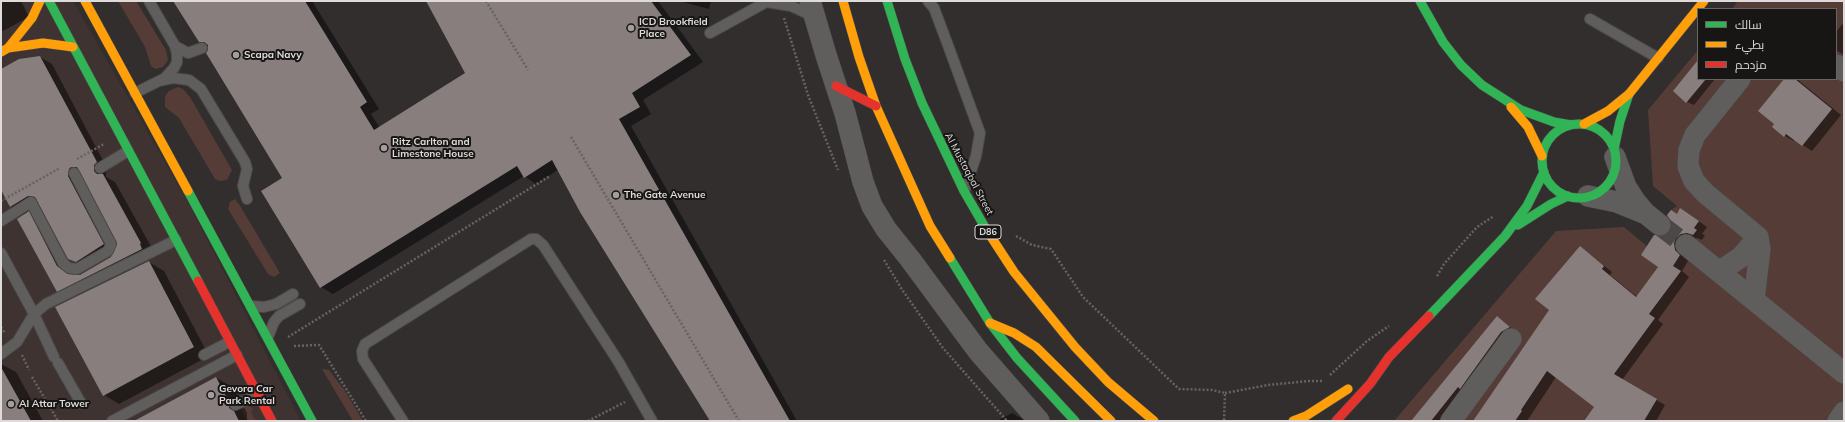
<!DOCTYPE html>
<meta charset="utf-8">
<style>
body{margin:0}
#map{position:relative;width:1845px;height:422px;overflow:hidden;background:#312e2d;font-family:Mulish,Cairo,sans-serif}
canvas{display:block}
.frame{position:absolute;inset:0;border:2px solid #dedbda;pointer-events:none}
.legend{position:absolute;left:1697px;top:8px;width:140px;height:72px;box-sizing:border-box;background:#181615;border:1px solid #676564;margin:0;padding:5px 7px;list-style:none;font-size:12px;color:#dedbda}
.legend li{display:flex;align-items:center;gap:8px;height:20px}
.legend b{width:20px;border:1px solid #676564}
</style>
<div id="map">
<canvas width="1845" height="422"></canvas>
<div class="frame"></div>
<ul class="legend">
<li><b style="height:5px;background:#30b455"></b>سالك</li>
<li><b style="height:5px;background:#ff9f0a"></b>بطيء</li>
<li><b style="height:5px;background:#e5322d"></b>مزدحم</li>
</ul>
</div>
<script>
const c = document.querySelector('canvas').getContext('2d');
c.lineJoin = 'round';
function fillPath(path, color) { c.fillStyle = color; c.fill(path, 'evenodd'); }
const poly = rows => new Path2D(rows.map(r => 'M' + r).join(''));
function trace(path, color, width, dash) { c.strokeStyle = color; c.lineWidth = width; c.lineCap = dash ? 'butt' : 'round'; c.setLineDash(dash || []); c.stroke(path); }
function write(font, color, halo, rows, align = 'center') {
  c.font = font + ' Mulish,sans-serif'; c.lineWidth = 4; c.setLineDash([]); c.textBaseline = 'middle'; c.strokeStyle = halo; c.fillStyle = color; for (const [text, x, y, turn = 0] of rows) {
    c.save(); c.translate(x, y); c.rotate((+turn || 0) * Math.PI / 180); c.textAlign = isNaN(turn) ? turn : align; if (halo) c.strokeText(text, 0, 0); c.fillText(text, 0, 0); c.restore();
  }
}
fillPath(poly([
 [1,1,73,1,190,206,301,421,1,421]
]), '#3e3331');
fillPath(poly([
 [118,1,136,1,166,50,168,60,163,67,155,69,151,66,145,47],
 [1738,1,1844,2,1844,421,1394,421,1556,231,1624,227,1648,247,1671,210,1677,206,1653,186,1648,110,1698,50,1698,79,1836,79,1836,9,1732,9],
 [178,87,183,89,190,97,232,170,227,180,220,181,215,179,179,118,165,107,165,96,169,91],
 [235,199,239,204,280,273,274,277,268,274,228,209,230,202],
 [322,369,329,370,345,391,363,421,353,421],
 [245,405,253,408,251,413,256,421,247,421,240,407]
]), '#563c37');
fillPath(poly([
 [1,1,21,1,29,17,1,32],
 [175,1,312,1,379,109,371,114,380,128,467,73,427,1,658,1,703,62,643,100,651,114,631,126,797,421,711,421,558,170,536,184,524,176,333,294,321,287,283,178,209,47,200,42],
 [679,1,711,1,709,9],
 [1844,22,1844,55,1836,50,1836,32],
 [40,57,52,64,108,170,106,172,106,177,115,182,153,250,151,251,154,256,69,298,57,291,18,219,25,215,11,207,4,194,1,192,1,70,20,60],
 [68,164,82,172,82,175,67,165],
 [83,174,118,241,118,247,112,257,81,276,71,275,41,219,27,211,39,203,69,258,88,269,115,251,80,183,80,177],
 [1698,62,1698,79,1715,79,1694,105,1687,102],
 [1785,79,1798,80,1841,115,1812,151,1795,140,1794,141,1785,136,1776,124],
 [1678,215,1690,215,1707,227,1702,234,1705,235,1702,240,1697,238,1691,239,1684,256,1688,261,1682,271,1689,277,1658,320,1663,324,1622,380,1665,405,1656,421,1585,421,1595,407,1556,377,1527,421,1474,421,1550,310,1580,247,1612,272,1610,275,1637,297,1659,267,1664,237,1670,233],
 [149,262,164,271,209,356,119,404,104,395,57,308],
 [1498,317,1515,331,1440,421,1419,421],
 [1,364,16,372,43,421,1,421],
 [216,378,234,388,247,413,247,419,249,421,136,421],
 [1012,413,1026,421,997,421]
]), '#0007');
fillPath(poly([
 [173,1,305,1,367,102,360,107,374,130,465,73,426,1,651,1,691,55,632,93,640,107,619,119,790,421,710,421,580,212,552,160,524,178,517,166,320,288,261,191,282,178,206,53,208,50,208,45,204,42,199,42],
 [40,56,97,162,94,165,94,171,97,174,103,174,141,243,140,244,142,249,57,292,17,219,29,211,57,266,68,274,80,275,111,257,117,243,77,167,71,167,69,169,68,176,104,244,76,262,68,259,35,197,28,196,10,207,1,190,1,69,19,59],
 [1698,60,1698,79,1706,79,1686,103,1673,91],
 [1784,79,1795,79,1832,109,1802,146,1786,134,1784,137,1772,127,1774,124,1758,111],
 [1680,208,1699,221,1694,228,1697,230,1693,235,1687,233,1681,234,1676,238,1674,243,1675,250,1680,255,1673,266,1681,271,1649,314,1655,318,1614,374,1657,399,1644,421,1584,421,1594,407,1547,371,1521,410,1522,411,1515,421,1473,421,1549,310,1535,299,1580,246,1604,266,1602,269,1636,297,1658,267,1641,255,1654,235,1664,236,1669,233,1672,227,1671,221,1667,215,1671,210,1677,214],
 [149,261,194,347,103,396,55,307],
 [1497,316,1510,327,1501,332,1460,389,1458,387,1431,421,1411,421],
 [1,367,31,421,1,421],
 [216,377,229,402,229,408,234,411,239,421,134,421]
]), '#877e7d');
trace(poly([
 [1660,225,1686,245]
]), '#4b4847', 21, [21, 10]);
const lane = poly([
 [761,1,791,6,813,16],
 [928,1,934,8,949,48,980,133,976,156,965,189],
 [1590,19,1658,58],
 [710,33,768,1],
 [175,46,188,53,202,48],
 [159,81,173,78,189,80,201,89,245,162,247,169,243,186,247,199],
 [135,93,165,78,174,68,177,62,177,54,175,46,149,1],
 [100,168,128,151],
 [1,221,31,202,63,263,69,268,77,269,108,251,111,244,74,173],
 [1,253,34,314,54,357],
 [251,306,264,307,276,304,293,294],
 [268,337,274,322,279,316,300,304],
 [1,354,17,342,34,314,46,304,176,240],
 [204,355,229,342],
 [58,363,81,403],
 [235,405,258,395],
 [112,421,237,355],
 [403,421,363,359,362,351,365,344,531,239,536,239,543,245,618,361,652,421]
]);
const street = poly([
 [810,1,826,55,845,113,863,182,872,206,886,229,910,259,978,351,1039,421],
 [1836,65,1844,71],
 [1740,79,1695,135,1689,150,1688,166,1694,181,1705,193,1758,237,1760,249,1754,300],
 [1615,157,1626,187,1635,201,1645,213,1660,225],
 [1588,196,1617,202,1644,213],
 [1686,245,1844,373],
 [1719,272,1741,257,1758,237],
 [1451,421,1511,339],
 [1838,421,1844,412]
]);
const fast = poly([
 [49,1,198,281],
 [887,1,905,59,922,103,964,191,986,229],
 [1420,1,1443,42,1461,65,1482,85,1521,110,1554,122,1571,125],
 '1542 161a37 37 0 1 1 74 0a37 37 0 1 1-74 0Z',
 [1614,149,1620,121,1629,94],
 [188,191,312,421],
 [1518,225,1551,204,1568,196],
 [950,258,990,323,1017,358,1075,421],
 [1429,316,1505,236,1527,206,1544,172]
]);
const slow = poly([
 [85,1,188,191],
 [843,1,859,57,876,106,930,226,950,258],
 [8,48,32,18,40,1],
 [1,52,8,48,43,43,73,47],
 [1511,107,1528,127,1542,156],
 [1584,124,1608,111,1629,94,1704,1],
 [986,229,1014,272,1075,347,1108,382,1154,421],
 [990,323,1014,333,1036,347,1111,421],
 [1293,421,1306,416,1348,389]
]);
const jam = poly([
 [836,86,876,106],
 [198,281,272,421],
 [1336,421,1370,384,1389,357,1429,316]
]);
trace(lane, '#4c4a49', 12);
trace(street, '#4c4a49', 22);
trace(fast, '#4c4a49', 10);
trace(slow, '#4c4a49', 10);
trace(jam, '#4c4a49', 10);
trace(poly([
 [486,1,528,70],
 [784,18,808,95,838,170],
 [571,137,739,421],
 [77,159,104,144],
 [1,201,60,168],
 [1016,236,1032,245,1051,249,1083,297,1179,389,1212,390,1225,393,1224,421],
 [884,260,903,291,943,348,1007,421],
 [1437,276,1444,264,1477,227,1494,216],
 [1,327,5,333],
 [288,337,550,176],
 [294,346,319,345,366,421],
 [22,355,29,370],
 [1330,375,1367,341,1389,326],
 [32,377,58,421],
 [1225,393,1268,385,1309,381,1323,381],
 [588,421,625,402]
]), '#666463', 2.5, [2, 2]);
trace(lane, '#605e5d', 10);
trace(street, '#605e5d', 21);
trace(fast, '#30b455', 9);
trace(slow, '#ff9f0a', 9);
trace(jam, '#e5322d', 9);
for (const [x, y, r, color] of [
 [631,28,4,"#a19e9d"],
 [236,55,4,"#a19e9d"],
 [384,148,4,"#a19e9d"],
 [616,195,4,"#a19e9d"],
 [211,395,4,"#a19e9d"],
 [11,404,4,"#a19e9d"]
]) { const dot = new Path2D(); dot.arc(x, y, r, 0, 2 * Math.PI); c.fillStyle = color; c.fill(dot); trace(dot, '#181615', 1.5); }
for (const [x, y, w] of [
 [988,232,26]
]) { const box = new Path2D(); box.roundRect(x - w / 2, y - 7, w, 14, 3); c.fillStyle = '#181615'; c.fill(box); trace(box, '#dedbda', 1); }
write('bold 9px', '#dedbda', null, [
 ["D86",988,232]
]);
write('bold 10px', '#dedbda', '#181615', [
 ["ICD Brookfield",639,22],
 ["Place",639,34],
 ["Scapa Navy",244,55],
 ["Ritz Carlton and",392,142],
 ["Limestone House",392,154],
 ["The Gate Avenue",624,195],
 ["Gevora Car",219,389],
 ["Park Rental",219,401],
 ["Al Attar Tower",19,404]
], 'left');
write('10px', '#dedbda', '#181615', [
 ["Al Mustaqbal Street",969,174,62]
]);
</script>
